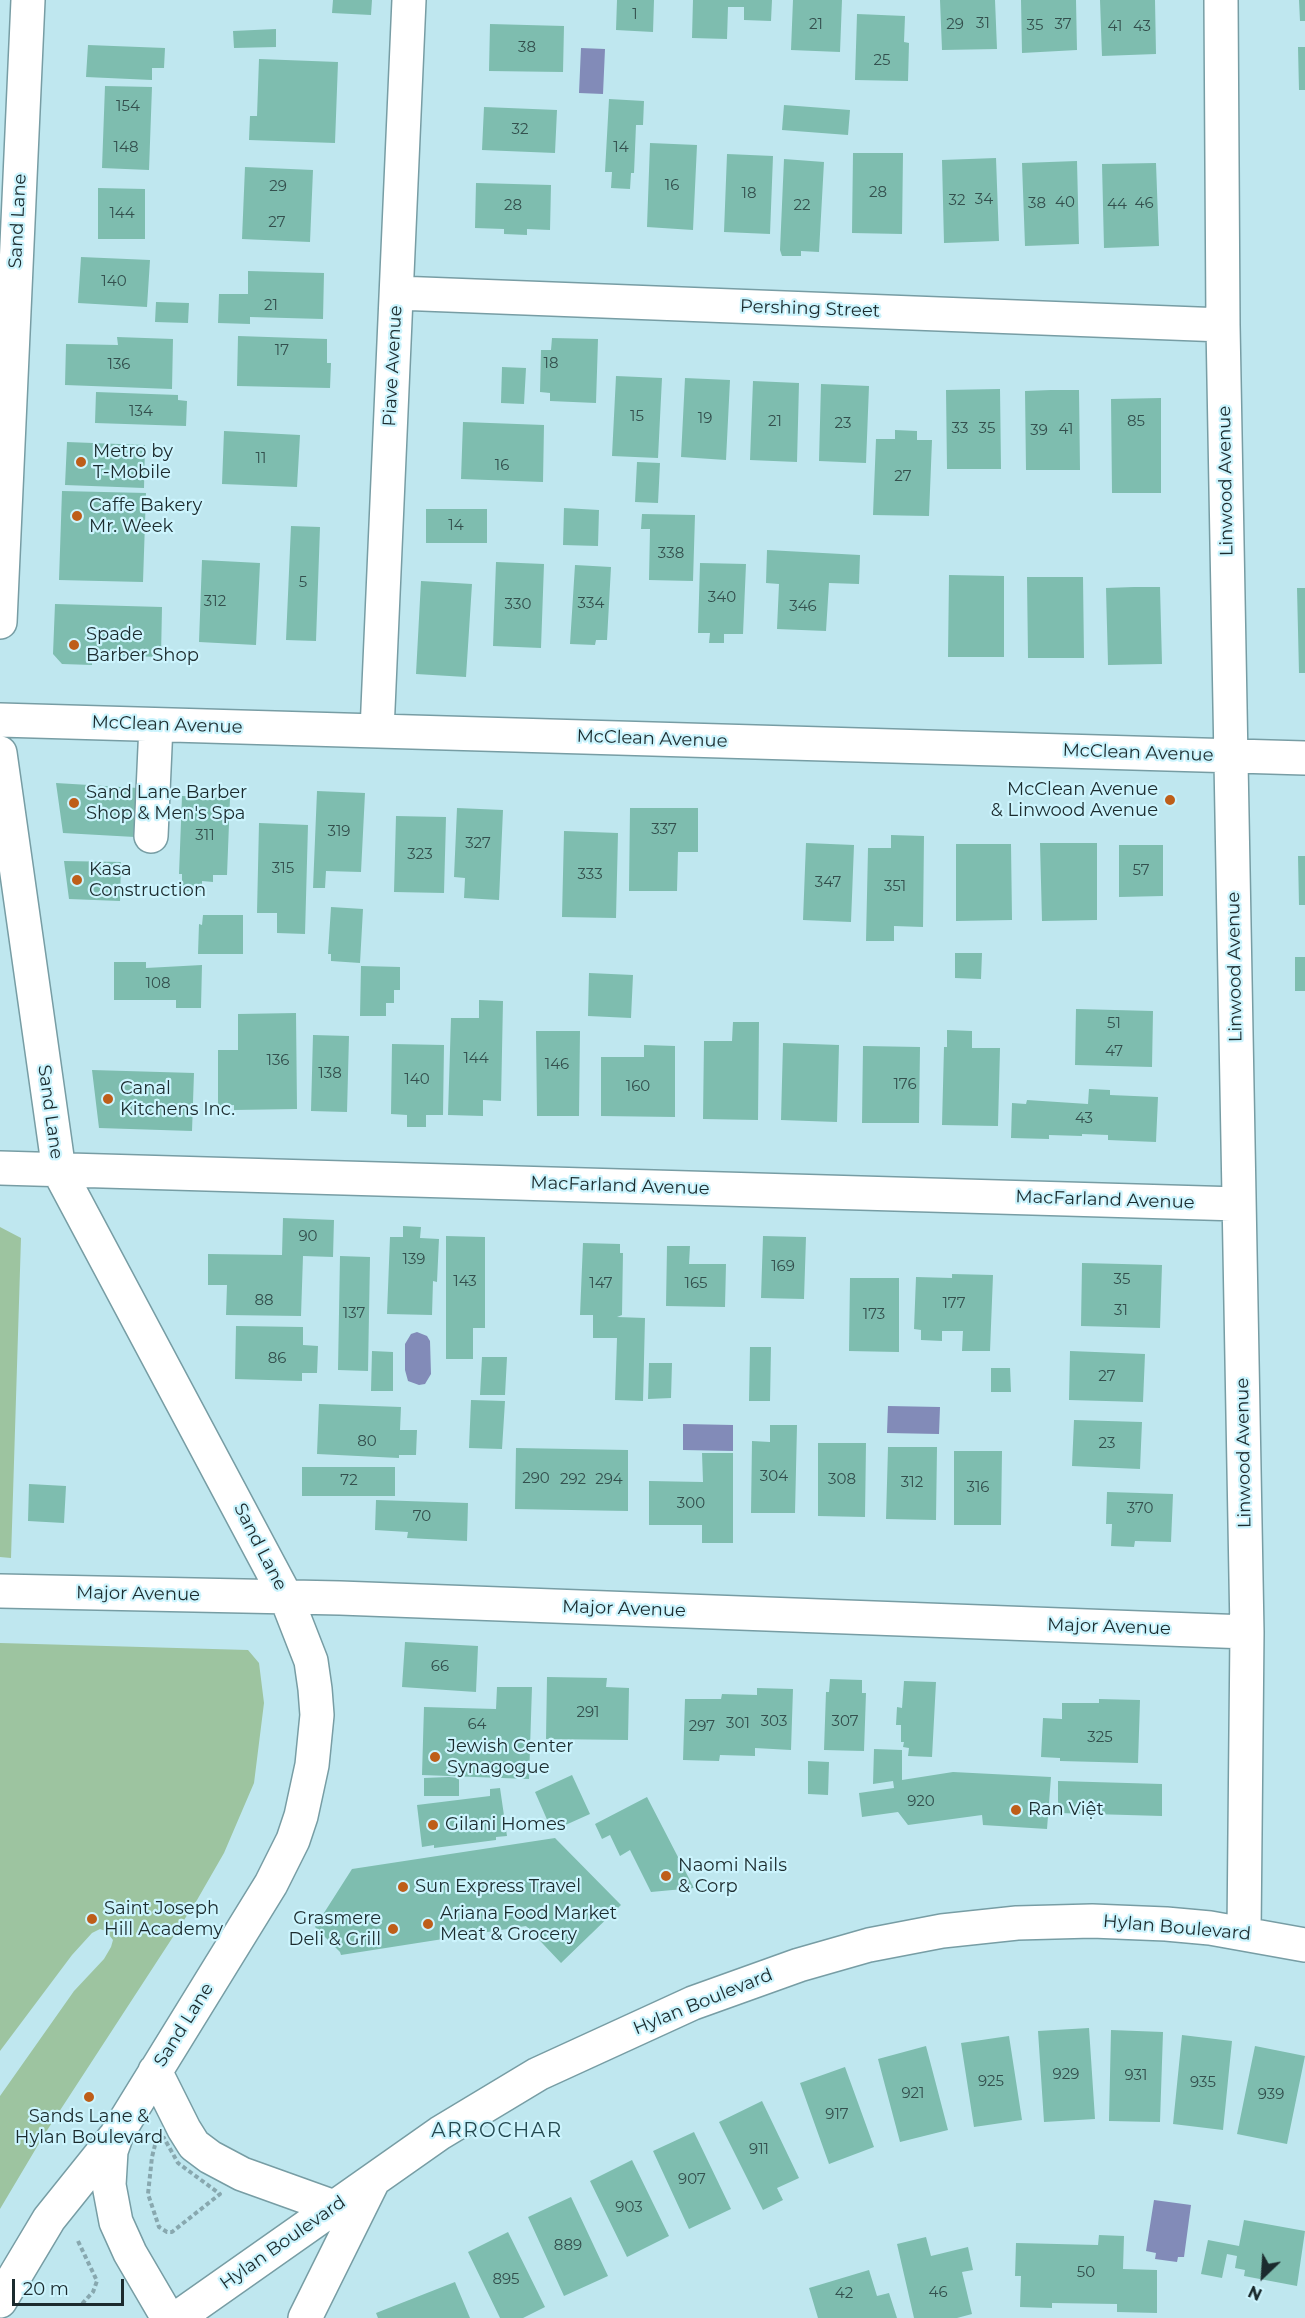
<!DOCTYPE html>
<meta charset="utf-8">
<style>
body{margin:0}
#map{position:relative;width:1305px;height:2318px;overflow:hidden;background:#bfe7ef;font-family:Montserrat,sans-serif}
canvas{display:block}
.north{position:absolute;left:1233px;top:2246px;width:60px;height:60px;-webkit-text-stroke:4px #ccf4fd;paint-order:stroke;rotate:205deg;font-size:16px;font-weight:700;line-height:24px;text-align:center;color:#1b2b2e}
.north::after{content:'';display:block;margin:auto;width:21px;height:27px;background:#1b2b2e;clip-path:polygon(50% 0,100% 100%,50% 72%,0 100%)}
.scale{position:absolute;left:12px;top:2279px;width:112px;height:27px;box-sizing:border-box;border:3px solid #1b2b2e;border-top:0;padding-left:8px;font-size:18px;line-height:21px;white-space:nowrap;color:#1b2b2e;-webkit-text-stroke:4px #ccf4fd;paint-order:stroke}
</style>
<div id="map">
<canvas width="1305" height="2318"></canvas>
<div class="north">N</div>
<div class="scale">20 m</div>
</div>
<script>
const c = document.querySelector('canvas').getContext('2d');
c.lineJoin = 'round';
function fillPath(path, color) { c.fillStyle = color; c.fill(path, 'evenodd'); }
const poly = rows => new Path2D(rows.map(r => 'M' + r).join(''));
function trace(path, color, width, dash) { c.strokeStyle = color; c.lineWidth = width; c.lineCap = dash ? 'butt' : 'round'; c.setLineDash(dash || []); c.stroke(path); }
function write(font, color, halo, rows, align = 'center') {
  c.font = font + ' Montserrat,sans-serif'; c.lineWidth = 4.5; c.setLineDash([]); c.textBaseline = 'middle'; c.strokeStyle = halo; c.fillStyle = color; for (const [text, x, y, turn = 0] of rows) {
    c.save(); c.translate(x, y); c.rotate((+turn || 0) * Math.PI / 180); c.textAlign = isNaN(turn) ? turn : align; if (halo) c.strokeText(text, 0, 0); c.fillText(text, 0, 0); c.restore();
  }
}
fillPath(poly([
 [0,1227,21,1238,11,1558,0,1557],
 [0,1643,248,1650,259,1663,264,1703,254,1783,224,1853,197,1900,44,2135,0,2209,0,2096,74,1991,104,1959,111,1947,113,1940,106,1931,100,1929,92,1933,72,1955,0,2051]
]), '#9dc4a0');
fillPath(poly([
 [581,48,605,49,603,94,579,93],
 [417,1332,427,1336,430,1341,431,1374,425,1384,419,1385,408,1381,405,1370,405,1344,411,1334],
 [888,1406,940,1407,939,1434,887,1433],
 [683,1424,733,1425,733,1451,683,1450],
 [1154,2200,1191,2205,1184,2257,1178,2257,1177,2262,1155,2259,1156,2253,1146,2251]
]), '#828bb8');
fillPath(poly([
 [333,0,372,0,371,15,332,13],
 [617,0,654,0,653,32,616,30],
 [693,0,772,0,771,21,744,20,744,7,728,7,727,39,692,38],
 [793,0,842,0,840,52,791,50],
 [940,0,995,0,997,49,942,50],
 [1021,0,1076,0,1077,50,1022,53],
 [1100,0,1155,0,1156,54,1102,56],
 [1299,0,1305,0,1305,21,1300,21],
 [857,14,905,16,904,42,909,43,908,81,855,80],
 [490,24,564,26,563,72,489,71],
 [276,29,276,47,234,48,233,31],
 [88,45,165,48,164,68,152,68,152,80,86,77],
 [1298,47,1305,47,1305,90,1299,90],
 [259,59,338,62,335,143,249,140,250,116,257,116],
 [105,86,152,87,149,170,102,168],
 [609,99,644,101,643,125,636,125,634,173,631,173,630,189,611,188,612,172,605,172],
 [784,105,850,110,848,135,782,130],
 [484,107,557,110,555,153,482,150],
 [650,143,697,145,693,230,647,227],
 [853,153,903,153,902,234,852,233],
 [727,154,773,156,770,234,724,232],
 [996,158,999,241,944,243,942,160],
 [784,159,824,162,819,252,801,251,801,256,782,256,780,250],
 [1077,161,1079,244,1025,246,1022,163],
 [1156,163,1159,246,1104,248,1102,164],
 [245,167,313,170,310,242,242,239],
 [476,183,551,185,550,230,527,229,527,235,504,234,504,229,475,228],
 [98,188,145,189,145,239,98,239],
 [81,257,150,260,147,307,78,303],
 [248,271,324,273,323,319,250,317,250,324,218,323,219,294,248,294],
 [156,302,189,303,188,323,155,322],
 [238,336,327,339,327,363,331,363,330,388,237,386],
 [117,337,173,339,172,389,65,385,66,344,118,345],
 [552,338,598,339,596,403,550,401,550,393,540,392,541,350,551,350],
 [502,367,526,368,524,404,501,403],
 [616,376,662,378,658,458,612,456],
 [685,378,730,380,726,460,681,457],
 [753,381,799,383,797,462,750,460],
 [821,384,869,386,866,463,819,461],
 [1000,389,1001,469,947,469,946,390],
 [1051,390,1079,390,1080,470,1026,470,1025,391],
 [96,392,178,395,178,400,187,401,186,426,95,423],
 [1161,398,1161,493,1112,493,1111,399],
 [463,422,544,425,543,482,461,479],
 [895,430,917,431,917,440,932,440,929,516,873,515,876,439,895,439],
 [224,431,300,435,297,487,222,484],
 [67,442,145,445,144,488,65,485],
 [637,462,660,463,658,503,635,502],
 [62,491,146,493,143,582,59,580],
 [564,508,599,510,598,546,563,545],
 [426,509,487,509,487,543,426,543],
 [642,514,695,515,693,581,649,580,650,529,641,529],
 [291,526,320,527,316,641,286,640],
 [767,550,860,555,859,584,829,583,826,631,777,629,779,584,766,583],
 [202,560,260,563,256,645,199,642],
 [496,562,544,564,541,648,493,646],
 [700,563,746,564,743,634,724,634,724,643,709,643,710,633,698,633],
 [575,565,611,567,607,640,596,640,595,645,570,644],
 [949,575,1004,576,1004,657,948,657],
 [1027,577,1083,577,1084,658,1028,658],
 [421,581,472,584,466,677,416,674],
 [1134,587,1160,587,1162,664,1108,665,1106,588],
 [1297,588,1305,588,1305,673,1299,673],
 [55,604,162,607,161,657,92,655,92,665,62,664,53,654],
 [56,783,138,788,135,837,63,833],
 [317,791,365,793,361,872,326,871,325,888,313,888],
 [182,796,230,798,227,875,213,875,213,882,202,881,202,891,182,891,182,874,179,874],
 [457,808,503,810,499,900,464,898,465,878,454,877],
 [630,808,698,808,698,852,678,852,677,891,629,891],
 [396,816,446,817,444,893,394,892],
 [259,823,308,825,305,934,277,933,277,913,257,913],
 [564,831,618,833,616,918,562,917],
 [891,835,924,836,923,927,894,926,894,941,866,941,868,848,891,848],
 [806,843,854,845,851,922,803,920],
 [1040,843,1097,843,1097,920,1042,921],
 [956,844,1011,844,1012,920,956,921],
 [1119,845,1163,845,1163,896,1119,897],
 [1298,856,1305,856,1305,905,1299,905],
 [64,861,121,862,120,901,69,899],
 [331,907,363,909,360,963,331,961,331,954,328,954],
 [203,915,243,915,243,954,198,954,199,924,202,925],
 [955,953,982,953,981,979,955,978],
 [1295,957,1305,957,1305,991,1295,991],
 [114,962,146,962,146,968,202,965,201,1008,176,1008,176,1000,114,1000],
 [361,966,400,967,400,990,394,990,394,1003,386,1003,386,1016,360,1016],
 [589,973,633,975,631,1018,588,1016],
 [479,1000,503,1001,501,1101,483,1100,483,1116,448,1115,451,1018,479,1018],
 [1076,1009,1153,1011,1152,1067,1075,1065],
 [296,1013,297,1109,234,1110,234,1105,218,1106,218,1050,238,1050,238,1014],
 [733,1022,759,1022,758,1120,703,1119,704,1041,732,1041],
 [947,1030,972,1031,972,1048,1000,1048,998,1126,942,1125,944,1047,947,1047],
 [536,1031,580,1031,579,1116,537,1116],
 [313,1035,349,1036,347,1112,311,1111],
 [783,1043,839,1045,837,1122,781,1120],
 [392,1044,444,1045,443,1115,426,1115,426,1127,407,1127,407,1115,391,1114],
 [644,1045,675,1046,675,1117,601,1116,601,1057,644,1057],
 [863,1046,920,1047,919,1123,862,1123],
 [92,1070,194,1073,192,1131,99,1128],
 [1089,1089,1110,1090,1110,1095,1158,1097,1156,1142,1108,1140,1108,1135,1082,1134,1082,1136,1049,1135,1049,1139,1011,1138,1012,1103,1026,1104,1027,1100,1088,1104],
 [283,1218,334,1220,333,1257,303,1256,301,1316,226,1315,227,1285,208,1285,208,1254,282,1255],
 [403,1226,421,1227,420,1238,439,1239,437,1282,433,1281,432,1315,387,1314,390,1237,403,1237],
 [446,1236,485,1237,485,1328,473,1328,473,1359,446,1359],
 [763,1236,806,1237,804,1299,761,1298],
 [583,1243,620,1244,620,1253,623,1253,622,1315,617,1317,645,1318,643,1401,615,1400,617,1338,593,1338,593,1315,580,1315],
 [667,1246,690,1246,689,1264,726,1264,725,1307,666,1306],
 [340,1256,370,1257,368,1371,338,1370],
 [1082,1263,1162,1265,1160,1328,1081,1326],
 [952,1274,993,1275,990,1351,962,1351,963,1331,942,1331,942,1341,921,1340,921,1330,914,1329,916,1277,952,1278],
 [850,1278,899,1278,899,1352,849,1351],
 [236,1326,303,1327,303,1345,318,1346,317,1373,302,1373,302,1381,235,1379],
 [750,1347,771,1347,770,1401,749,1401],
 [372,1351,393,1352,393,1391,371,1391],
 [1070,1351,1145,1354,1143,1402,1069,1400],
 [482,1357,507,1357,505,1395,480,1395],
 [649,1363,672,1363,671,1398,648,1399],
 [991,1368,1010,1368,1011,1392,991,1392],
 [471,1400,505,1401,502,1449,469,1448],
 [319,1404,401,1407,400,1430,417,1430,416,1455,399,1455,399,1458,317,1454],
 [1074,1420,1142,1422,1140,1469,1072,1466],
 [770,1425,797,1425,795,1513,751,1513,752,1441,770,1442],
 [818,1443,866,1443,865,1517,818,1516],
 [888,1447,937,1447,936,1520,886,1519],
 [516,1448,628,1450,628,1511,515,1509],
 [954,1451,1002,1451,1001,1525,954,1525],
 [702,1453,733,1453,733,1543,702,1543,702,1525,649,1525,649,1481,703,1482],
 [302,1467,395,1467,395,1496,302,1496],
 [29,1484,66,1486,64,1523,28,1521],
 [1107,1492,1173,1494,1171,1542,1135,1541,1134,1547,1111,1546,1112,1524,1106,1524],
 [376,1500,468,1503,467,1541,407,1538,408,1532,375,1530],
 [405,1642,478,1646,476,1692,402,1687],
 [547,1677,607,1678,606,1687,629,1688,628,1740,546,1739],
 [830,1679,862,1680,862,1693,866,1693,864,1751,824,1750,826,1692,829,1692],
 [904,1681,936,1682,932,1757,908,1756,909,1748,903,1747,904,1742,901,1742,901,1725,896,1725,897,1707,902,1708],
 [497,1687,532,1687,529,1779,422,1775,424,1707,496,1709],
 [757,1688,793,1689,791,1750,755,1748,755,1756,720,1755,719,1761,683,1760,685,1699,721,1699,722,1694,757,1695],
 [1099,1699,1140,1700,1138,1763,1060,1761,1060,1758,1041,1757,1043,1718,1062,1719,1062,1703,1099,1703],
 [874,1749,902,1750,902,1780,953,1772,1051,1777,1047,1829,983,1825,982,1815,908,1825,898,1812,862,1817,859,1793,894,1788,893,1781,873,1784],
 [808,1761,829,1762,828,1795,808,1794],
 [572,1775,590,1814,552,1831,535,1792],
 [449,1777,459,1778,459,1796,424,1796,424,1778],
 [1058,1781,1162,1784,1162,1816,1058,1813],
 [500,1788,507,1836,496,1837,496,1840,434,1848,434,1845,422,1847,417,1805,490,1796,490,1789],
 [647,1797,694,1888,651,1892,630,1850,620,1856,610,1835,602,1839,595,1824],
 [555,1838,621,1905,561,1963,526,1926,341,1955,340,1952,315,1927,352,1869],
 [1089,2028,1095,2119,1044,2122,1038,2031],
 [1111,2030,1163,2032,1160,2122,1109,2121],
 [1182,2035,1232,2041,1223,2130,1173,2124],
 [1009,2036,1022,2120,974,2127,961,2043],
 [926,2046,948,2130,900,2142,878,2059],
 [1255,2046,1305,2056,1287,2144,1237,2134],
 [845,2067,874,2147,829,2164,800,2083],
 [762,2101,799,2178,777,2188,783,2200,763,2210,719,2122],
 [694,2132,731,2209,689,2229,653,2151],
 [632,2160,669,2236,627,2257,590,2181],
 [571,2197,608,2276,564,2296,528,2217],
 [1244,2220,1305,2231,1297,2286,1244,2276,1245,2270,1235,2268,1237,2256,1227,2254,1222,2278,1201,2274,1208,2240,1239,2246],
 [508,2232,545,2307,523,2318,500,2318,468,2252],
 [1099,2235,1124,2236,1123,2269,1157,2270,1157,2313,1117,2312,1117,2304,1052,2303,1052,2308,1020,2307,1021,2276,1015,2276,1016,2243,1098,2245],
 [926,2237,931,2256,968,2247,973,2270,962,2272,972,2314,957,2318,914,2318,897,2244],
 [869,2270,877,2296,889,2293,897,2318,818,2318,809,2288],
 [455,2282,470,2318,378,2318,376,2313]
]), '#7ebdaf');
const minor = poly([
 [1221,0,1223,325,1247,1632,1244,1933],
 [397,293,1223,325],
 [0,622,28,0],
 [0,720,1305,758],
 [377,731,409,0],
 [0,753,59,1171,286,1597,311,1661,315,1689,317,1715,312,1765,301,1816,293,1840,271,1884,117,2134,111,2151,109,2185,116,2222,130,2253,168,2318],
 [151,836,156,725],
 [0,1168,1239,1204],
 [0,1591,340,1598,1247,1632],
 [155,2071,184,2129,194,2145,210,2157,242,2174,334,2207],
 [0,2301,49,2219,114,2138],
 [177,2318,440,2133,538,2074,693,2003,799,1965,869,1945,942,1931,1017,1923,1092,1921,1166,1924,1210,1928,1305,1945],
 [305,2318,372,2183]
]);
trace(minor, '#779da4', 36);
trace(poly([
 [161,2137,164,2138,178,2163,220,2194,172,2232,167,2232,159,2227,148,2194,152,2157,155,2145,161,2137],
 [78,2241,97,2281,93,2292,81,2305]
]), '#88a8af', 4, [4.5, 3]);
trace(minor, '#fff', 33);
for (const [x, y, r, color] of [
 [81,462,6,"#be5e19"],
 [77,516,6,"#be5e19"],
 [74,645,6,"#be5e19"],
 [1170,800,6,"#be5e19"],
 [74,803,6,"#be5e19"],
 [77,880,6,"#be5e19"],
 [108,1099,6,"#be5e19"],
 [435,1757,6,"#be5e19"],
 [1016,1810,6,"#be5e19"],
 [433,1825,6,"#be5e19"],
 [666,1876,6,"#be5e19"],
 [403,1887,6,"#be5e19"],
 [92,1919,6,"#be5e19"],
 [428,1924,6,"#be5e19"],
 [393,1929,6,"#be5e19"],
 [89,2097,6,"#be5e19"]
]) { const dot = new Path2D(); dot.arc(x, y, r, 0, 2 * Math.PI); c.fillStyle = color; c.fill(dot); trace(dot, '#ccf4fd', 2); }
write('15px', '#34504e', null, [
 ["1",635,15],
 ["31",983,24],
 ["21",816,25],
 ["29",955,25],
 ["37",1063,25],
 ["35",1035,26],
 ["41",1115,27],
 ["43",1142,27],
 ["38",527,48],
 ["25",882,61],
 ["154",128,107],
 ["32",520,130],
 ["148",126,148],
 ["14",621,148],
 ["16",672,186],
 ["29",278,187],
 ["28",878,193],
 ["18",749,194],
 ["34",984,200],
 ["32",957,201],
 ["40",1065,203],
 ["38",1037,204],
 ["46",1144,204],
 ["44",1117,205],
 ["28",513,206],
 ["22",802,206],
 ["144",122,214],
 ["27",277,223],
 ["140",114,282],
 ["21",271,306],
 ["17",282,351],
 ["18",551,364],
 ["136",119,365],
 ["134",141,412],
 ["15",637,417],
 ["19",705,419],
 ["21",775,422],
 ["85",1136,422],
 ["23",843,424],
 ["33",960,429],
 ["35",987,429],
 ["41",1066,430],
 ["39",1039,431],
 ["11",261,459],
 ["16",502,466],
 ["27",903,477],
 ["14",456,526],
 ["338",671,554],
 ["5",303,583],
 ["340",722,598],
 ["312",215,602],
 ["334",591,604],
 ["330",518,605],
 ["346",803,607],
 ["337",664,830],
 ["319",339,832],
 ["311",205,836],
 ["327",478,844],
 ["323",420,855],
 ["315",283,869],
 ["57",1141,871],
 ["333",590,875],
 ["347",828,883],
 ["351",895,887],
 ["108",158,984],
 ["51",1114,1024],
 ["47",1114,1052],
 ["144",476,1059],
 ["136",278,1061],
 ["146",557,1065],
 ["138",330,1074],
 ["140",417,1080],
 ["176",905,1085],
 ["160",638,1087],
 ["43",1084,1119],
 ["90",308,1237],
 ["139",414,1260],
 ["169",783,1267],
 ["35",1122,1280],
 ["143",465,1282],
 ["147",601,1284],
 ["165",696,1284],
 ["88",264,1301],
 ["177",954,1304],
 ["31",1121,1311],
 ["137",354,1314],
 ["173",874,1315],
 ["86",277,1359],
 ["27",1107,1377],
 ["80",367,1442],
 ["23",1107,1444],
 ["304",774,1477],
 ["290",536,1479],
 ["292",573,1480],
 ["294",609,1480],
 ["308",842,1480],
 ["72",349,1481],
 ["312",912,1483],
 ["316",978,1488],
 ["300",691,1504],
 ["370",1140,1509],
 ["70",422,1517],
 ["66",440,1667],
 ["291",588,1713],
 ["303",774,1722],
 ["307",845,1722],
 ["301",738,1724],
 ["64",477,1725],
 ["297",702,1727],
 ["325",1100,1738],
 ["920",921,1802],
 ["929",1066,2075],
 ["931",1136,2076],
 ["925",991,2082],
 ["935",1203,2083],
 ["921",913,2094],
 ["939",1271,2095],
 ["917",837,2115],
 ["911",759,2150],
 ["907",692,2180],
 ["903",629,2208],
 ["889",568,2246],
 ["50",1086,2273],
 ["895",506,2280],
 ["46",938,2293],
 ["42",844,2294]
]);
write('18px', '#1b2b2e', '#ccf4fd', [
 ["Sand Lane",18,221,-87],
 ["Pershing Street",810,309,2],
 ["Piave Avenue",393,366,-87],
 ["Linwood Avenue",1226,481,-91],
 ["McClean Avenue",167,725,2],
 ["McClean Avenue",652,739,2],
 ["McClean Avenue",1138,753,2],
 ["Linwood Avenue",1235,967,-91],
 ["Sand Lane",50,1112,82],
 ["MacFarland Avenue",620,1186,2],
 ["MacFarland Avenue",1105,1200,2],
 ["Linwood Avenue",1244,1453,-91],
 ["Sand Lane",260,1547,63],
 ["Major Avenue",138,1594,1],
 ["Major Avenue",624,1609,2],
 ["Major Avenue",1109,1627,2],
 ["Hylan Boulevard",1177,1928,5],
 ["Hylan Boulevard",703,2002,-22],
 ["Sand Lane",184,2025,-58],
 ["Hylan Boulevard",283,2243,-35]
]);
write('18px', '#1b2b2e', '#ccf4fd', [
 ["Metro by",93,452],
 ["T-Mobile",93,473],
 ["Caffe Bakery",89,506],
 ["Mr. Week",89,527],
 ["Spade",86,635],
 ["Barber Shop",86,656],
 ["McClean Avenue",1158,790,"right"],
 ["& Linwood Avenue",1158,811,"right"],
 ["Sand Lane Barber",86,793],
 ["Shop & Men's Spa",86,814],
 ["Kasa",89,870],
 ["Construction",89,891],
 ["Canal",120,1089],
 ["Kitchens Inc.",120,1110],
 ["Jewish Center",447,1747],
 ["Synagogue",447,1768],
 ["Ran Việt",1028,1810],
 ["Gilani Homes",445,1825],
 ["Naomi Nails",678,1866],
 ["& Corp",678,1887],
 ["Sun Express Travel",415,1887],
 ["Saint Joseph",104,1909],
 ["Hill Academy",104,1930],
 ["Ariana Food Market",440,1914],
 ["Meat & Grocery",440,1935],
 ["Grasmere",381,1919,"right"],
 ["Deli & Grill",381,1940,"right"],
 ["Sands Lane &",89,2117,"center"],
 ["Hylan Boulevard",89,2138,"center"]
], 'left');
c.letterSpacing = '1.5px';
write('20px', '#264a51', '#ccf4fd', [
 ["ARROCHAR",497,2131]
]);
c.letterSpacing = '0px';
</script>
